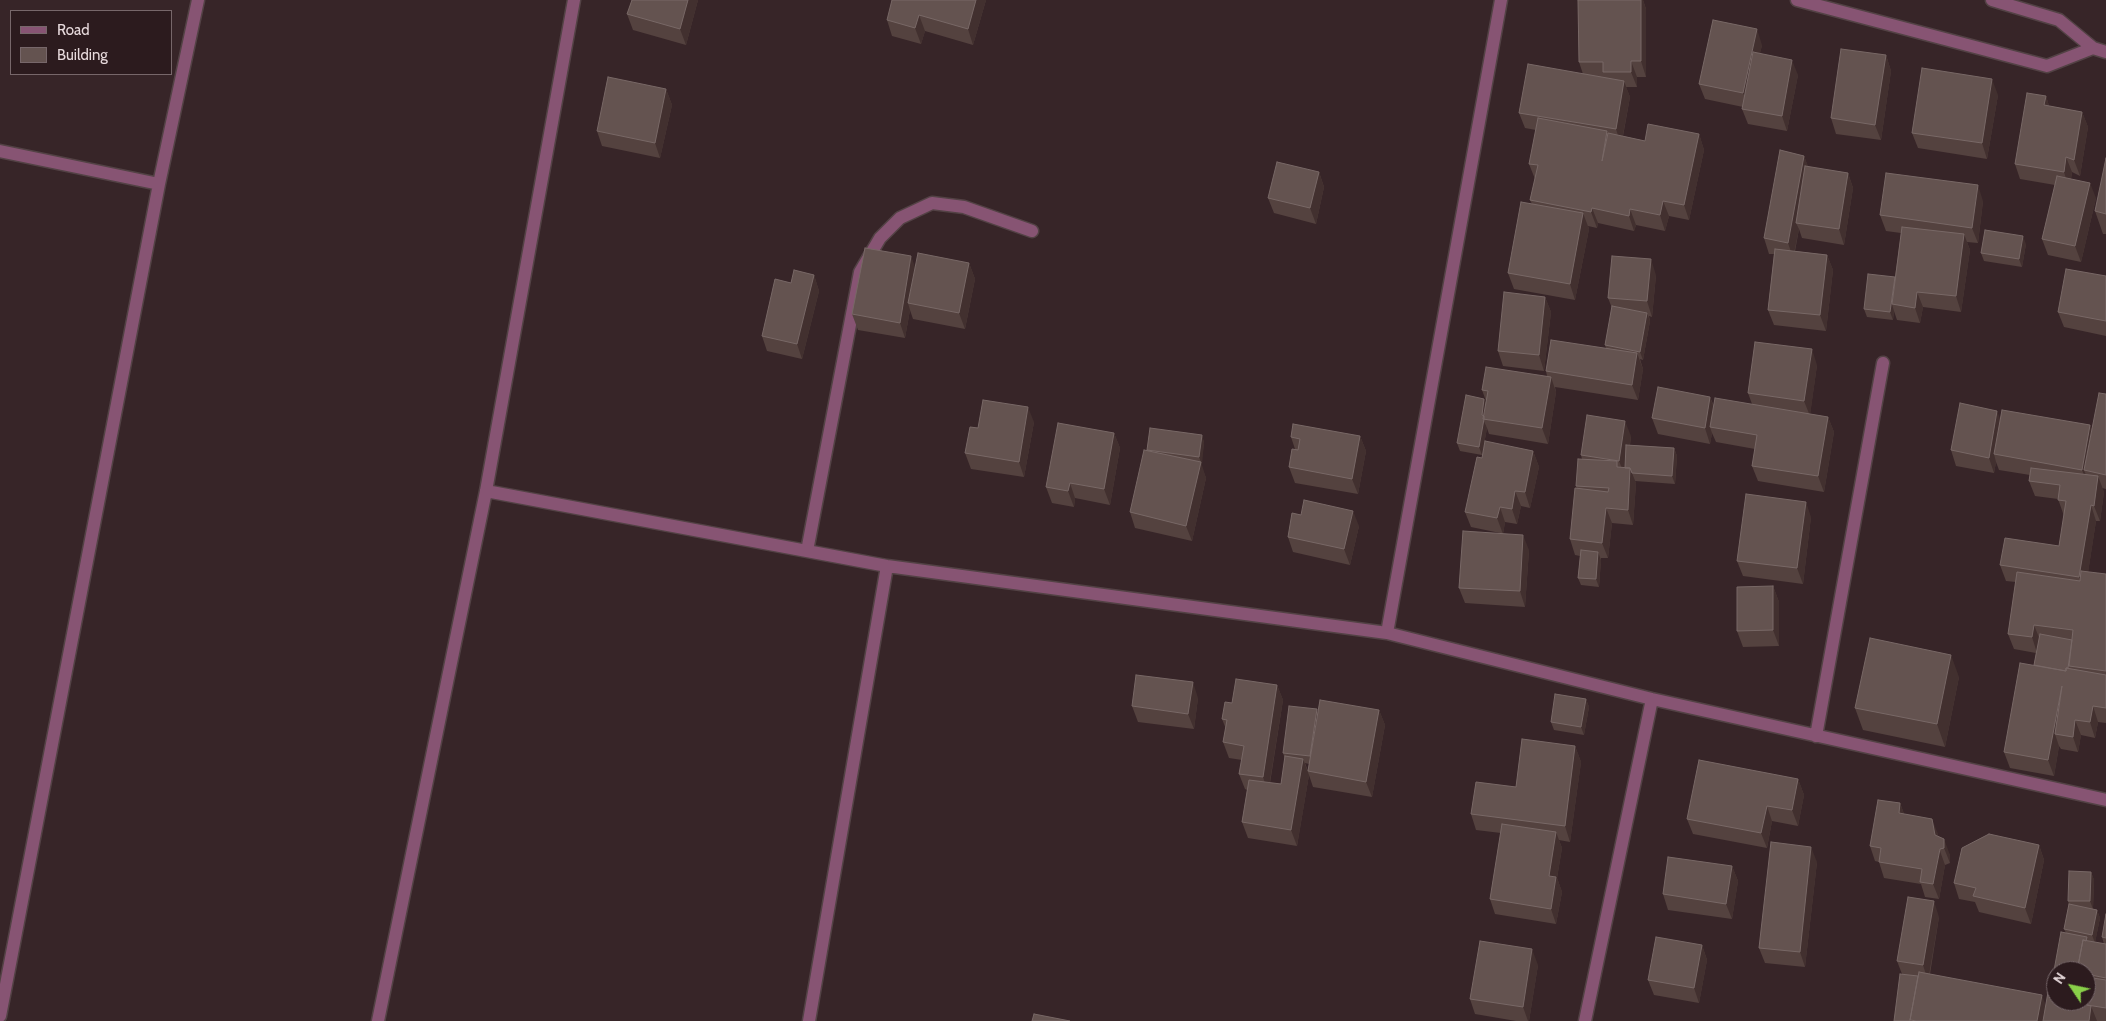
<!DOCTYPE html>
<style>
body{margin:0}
#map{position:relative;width:2106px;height:1021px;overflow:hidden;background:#372528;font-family:Cabin,sans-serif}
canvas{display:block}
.legend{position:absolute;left:10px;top:10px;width:162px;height:65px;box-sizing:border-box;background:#2c1b1e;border:1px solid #77676a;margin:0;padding:6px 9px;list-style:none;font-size:15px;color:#e7dadc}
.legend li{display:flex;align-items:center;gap:10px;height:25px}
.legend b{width:25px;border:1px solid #77676a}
.north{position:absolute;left:2046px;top:961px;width:50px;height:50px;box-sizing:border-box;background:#2c1b1e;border:1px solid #77676a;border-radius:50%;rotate:304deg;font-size:14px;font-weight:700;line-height:20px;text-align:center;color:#e7dadc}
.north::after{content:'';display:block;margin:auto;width:18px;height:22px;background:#89cf49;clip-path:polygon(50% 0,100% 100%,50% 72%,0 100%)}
</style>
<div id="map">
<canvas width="2106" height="1021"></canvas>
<ul class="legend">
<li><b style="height:6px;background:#875473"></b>Road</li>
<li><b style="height:14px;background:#645350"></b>Building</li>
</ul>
<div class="north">N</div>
</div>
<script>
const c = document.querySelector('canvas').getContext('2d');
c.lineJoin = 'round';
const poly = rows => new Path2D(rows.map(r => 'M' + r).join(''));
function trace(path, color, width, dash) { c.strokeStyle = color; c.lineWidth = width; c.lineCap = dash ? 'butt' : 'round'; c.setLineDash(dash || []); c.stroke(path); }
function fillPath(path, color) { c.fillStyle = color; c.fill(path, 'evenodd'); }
const minor = poly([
 [0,151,159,184],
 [486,491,887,566,1387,633,1652,699,2106,800],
 [807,551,860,272,880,238,900,218,932,203,964,207,1032,231],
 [1387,633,1501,0],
 [1816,736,1883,363],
 [0,1016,159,184,198,0],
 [378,1021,486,491,574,0],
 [809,1021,887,566],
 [1585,1021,1652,699]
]);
const tertiary = poly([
 [1797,0,2047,66,2093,48],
 [1992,0,2059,20,2093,48,2106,52]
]);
trace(minor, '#534245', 15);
trace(tertiary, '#534245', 15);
trace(minor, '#875473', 12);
trace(tertiary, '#875473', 12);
fillPath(poly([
 [632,0,698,0,686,45,633,30,627,14],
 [986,0,973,45,925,31,921,44,892,36,887,20],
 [1578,0,1643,0,1646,9,1646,77,1637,77,1637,87,1626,87,1630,97,1623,136,1645,141,1699,134,1704,150,1689,220,1669,216,1665,231,1636,225,1634,231,1598,223,1597,228,1588,226,1589,229,1575,300,1514,289,1508,273,1532,204,1530,200,1535,179,1529,164,1536,130,1525,128,1519,113,1583,74,1579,62],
 [1762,45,1760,53,1798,75,1787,131,1748,124,1742,109,1743,107,1705,99,1699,84],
 [1886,55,1891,71,1881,140,1836,134,1831,118],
 [666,89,672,105,660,158,602,146,597,131],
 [1998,95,1987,159,1918,148,1912,133],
 [2046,96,2049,106,2082,112,2088,127,2080,176,2072,172,2071,179,2096,198,2081,262,2048,255,2042,239,2055,185,2020,179,2015,164],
 [1804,156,1808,167,1848,173,1853,188,1844,245,1802,238,1799,229,1795,251,1827,255,1833,270,1826,331,1774,325,1768,310,1774,254,1769,254,1764,238],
 [2106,158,2106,234,2103,234,2095,211],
 [1319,172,1324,187,1316,224,1274,213,1268,198],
 [1983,201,1978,243,1967,242,1970,250,1961,312,1923,307,1920,323,1897,320,1894,311,1893,320,1867,317,1864,309,1895,277,1901,233,1886,231,1880,215],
 [2026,244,2022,267,1984,261,1981,253],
 [969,263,975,279,965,329,913,319,910,310,905,338,858,330,852,314,915,267],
 [814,275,819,291,802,359,767,351,762,336,791,283],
 [1656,275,1652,317,1649,316,1650,321,1643,360,1640,359,1643,369,1638,400,1555,387,1556,392,1548,444,1489,434,1487,428,1482,455,1460,451,1457,443,1484,399,1486,403,1486,401,1482,390,1547,376,1546,371,1606,348,1605,345,1612,308,1608,298],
 [2106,276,2106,336,2064,327,2058,312],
 [1545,297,1551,312,1544,371,1503,366,1498,351],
 [1817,365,1810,414,1828,417,1834,432,1824,492,1758,481,1752,466,1755,449,1716,442,1712,433,1710,444,1658,434,1652,418,1710,397,1714,406,1752,404,1748,393],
 [2106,394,2106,489,2102,488,2104,492,2100,521,2096,521,2088,572,2106,574,2106,723,2098,722,2095,738,2081,735,2078,752,2061,749,2059,746,2054,776,2010,768,2004,752,2034,665,2036,653,2014,649,2008,634,2016,582,2006,581,2000,565,2059,546,2064,516,2058,499,2035,496,2029,481,2030,475,1999,470,1996,462,1994,473,1956,466,1951,450,2000,418,2090,425,2092,430],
 [1034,422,1024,477,971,469,965,453,978,428],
 [1114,433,1120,448,1110,505,1075,498,1074,507,1052,503,1046,487],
 [1202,435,1204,443,1201,465,1206,478,1192,541,1135,528,1130,512,1147,450],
 [1360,436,1366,451,1358,494,1295,483,1289,467,1295,449,1291,437],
 [1631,436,1630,445,1674,448,1677,456,1675,484,1635,481,1636,483,1633,525,1612,523,1608,558,1601,558,1601,560,1599,587,1581,585,1578,578,1580,556,1575,555,1570,539,1577,489,1576,486,1582,459,1581,455],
 [1533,451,1539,467,1530,508,1521,506,1517,524,1505,522,1503,534,1529,550,1525,607,1465,603,1459,588,1500,533,1471,527,1465,512,1482,458],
 [1811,517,1803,584,1743,576,1737,561],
 [1359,526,1350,565,1293,552,1288,537],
 [1773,586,1779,602,1779,646,1743,647,1737,631],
 [1959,677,1945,747,1863,730,1855,708],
 [1277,685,1283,700,1270,783,1281,784,1285,759,1283,753,1318,712,1379,710,1385,725,1372,797,1313,787,1309,775,1297,846,1248,838,1242,822,1247,790,1245,789,1239,774,1242,760,1229,758,1223,742,1226,729,1222,719,1232,703],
 [1305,763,1309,764,1308,771],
 [1198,698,1194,729,1138,722,1132,706],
 [1586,699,1589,707,1584,735,1554,730,1551,722],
 [1575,746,1581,762,1570,842,1559,840,1562,848,1557,878,1562,892,1556,924,1495,914,1490,899,1501,833,1476,830,1471,814,1516,787],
 [1798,779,1804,795,1798,826,1772,821,1767,848,1693,834,1687,819],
 [1900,803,1904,814,1938,834,1938,837,1950,855,1950,863,1945,865,1939,899,1925,897,1921,884,1884,878,1879,862,1875,861,1870,846],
 [2039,845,2044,860,2031,924,1979,912,1975,902,1959,899,1954,883],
 [1817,862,1805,967,1765,963,1759,948],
 [1732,866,1738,881,1732,919,1668,910,1663,894],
 [2091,872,2094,880,2093,909,2097,910,2100,918,2095,942,2104,944,2102,937,2106,914,2106,1021,1894,1021,1902,974,1897,961,1939,917,1930,974,2046,1006,2053,976,2066,933,2064,929,2069,904,2068,901],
 [2056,971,2086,971,2086,1001,2056,1001],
 [1702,945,1707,960,1699,1003,1654,995,1648,980],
 [1538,965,1529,1021,1516,1021,1475,1014,1470,999]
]), '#54423f');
fillPath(poly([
 [688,0,698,0,686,45,680,29],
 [976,0,986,0,973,45,968,29],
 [1641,0,1643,0,1646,9,1646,77,1641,61],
 [919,15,925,31,921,44,915,28],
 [1757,29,1762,45,1749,108,1743,93],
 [1886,55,1891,71,1881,140,1875,125],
 [1792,60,1798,75,1787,131,1782,116],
 [1631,61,1637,77,1637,87,1631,72],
 [1992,79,1998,95,1987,159,1982,143],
 [1624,81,1630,97,1621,145,1616,129],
 [666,89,672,105,660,158,655,143],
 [2046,96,2051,112,2044,105],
 [2082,112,2088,127,2080,176,2074,160],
 [1699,134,1704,150,1689,220,1684,205],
 [1804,156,1810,171,1796,223,1799,229,1793,258,1788,243],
 [2066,157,2072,172,2069,188,2064,172],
 [1319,172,1324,187,1316,224,1310,208],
 [1848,173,1853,188,1844,245,1839,229],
 [2090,183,2096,198,2081,262,2075,246],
 [1978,185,1983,201,1978,243,1972,228],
 [1663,201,1669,216,1665,231,1660,215],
 [1592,208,1598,223,1597,228,1591,212],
 [1630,209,1636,225,1634,231,1629,216],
 [1583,213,1589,229,1575,300,1570,284],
 [1964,234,1970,250,1961,312,1956,296],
 [2023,236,2026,244,2022,267,2019,259],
 [1827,255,1833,270,1826,331,1820,315],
 [911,256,917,272,908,303,910,310,905,338,900,323],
 [1651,259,1656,275,1652,317,1647,301],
 [969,263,975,279,965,329,959,313],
 [814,275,819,291,802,359,797,344],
 [1895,277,1892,304,1894,311,1893,320,1890,312],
 [1917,292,1923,307,1920,323,1915,308],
 [1545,297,1551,312,1544,371,1539,355],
 [1647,313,1650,321,1643,360,1640,352],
 [1812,349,1817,365,1810,416,1804,401],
 [1637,353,1643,369,1638,400,1632,385],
 [1551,377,1556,392,1548,444,1542,428],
 [1710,397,1716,413,1710,427,1712,433,1710,444,1705,428],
 [1484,399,1487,407,1483,419,1487,428,1482,455,1479,447,1482,415],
 [1028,407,1034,422,1024,477,1019,462],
 [1997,411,2003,426,1994,454,1996,462,1994,473,1989,458],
 [1828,417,1834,432,1824,492,1818,476],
 [1625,421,1631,436,1625,476,1619,461],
 [2090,425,2096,440,2084,470,2088,481,2088,485,2082,470],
 [1114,433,1120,448,1110,505,1104,489],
 [1202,435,1204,443,1202,465,1199,457],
 [1360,436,1366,451,1358,494,1352,479],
 [1674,448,1677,456,1675,484,1672,476],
 [1533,451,1539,467,1530,508,1525,492],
 [1201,462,1206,478,1192,541,1186,526],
 [1630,468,1636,483,1633,525,1628,510],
 [2098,476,2104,492,2100,521,2094,506],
 [1070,483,1075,498,1074,507,1068,491],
 [1515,491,1521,506,1517,524,1512,509],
 [1806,502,1811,517,1803,584,1797,568],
 [2091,505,2096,521,2085,593,2079,577],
 [1500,507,1505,522,1503,534,1497,518],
 [1606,508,1612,523,1608,558,1602,543],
 [1353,511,1359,526,1350,565,1344,549],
 [1523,535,1529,550,1525,607,1520,591],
 [1598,552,1601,560,1599,587,1596,579],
 [1773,586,1779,602,1779,646,1773,630],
 [2034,625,2040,640,2037,653,2032,637],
 [1951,655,1959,677,1945,747,1937,724],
 [1193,682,1198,698,1194,729,1188,714],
 [1277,685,1283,700,1268,793,1263,777],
 [2062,686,2055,734,2059,746,2054,776,2048,760],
 [1586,699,1589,707,1584,735,1581,727],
 [2093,706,2098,722,2095,738,2090,722],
 [1317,709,1320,717,1311,757],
 [1379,710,1385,725,1372,797,1366,782],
 [2075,720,2081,735,2078,752,2073,737],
 [1575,746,1581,762,1570,842,1565,826],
 [1303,759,1309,775,1297,846,1291,830],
 [1798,779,1804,795,1798,826,1792,810],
 [1900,803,1906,819,1899,813],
 [1767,806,1772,821,1767,848,1761,833],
 [1932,819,1938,834,1940,851,1945,865,1939,899,1933,884,1935,835],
 [1556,832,1562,848,1557,878,1562,892,1556,924,1551,909,1549,876],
 [1944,839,1950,855,1950,863,1944,848],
 [2039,845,2044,860,2031,924,2025,908],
 [1811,847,1817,862,1805,967,1800,952],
 [1732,866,1738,881,1732,919,1726,904],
 [2091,872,2094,880,2093,909,2090,901],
 [1934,901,1939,917,1928,981,1923,965],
 [2097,910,2100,918,2095,943,2092,935],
 [1702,945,1707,960,1699,1003,1694,988],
 [1532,949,1538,965,1529,1021,1528,1021,1523,1007],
 [2042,995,2050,1017,2049,1021,2037,1021],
 [2091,1006,2097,1021,2089,1021]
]), '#42302f');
const building = poly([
 [632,0,688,0,680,29,627,14,632,0],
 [892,0,976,0,968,29,919,15,915,28,887,20,892,0],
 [1578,0,1641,0,1641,61,1631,61,1631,72,1603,72,1603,62,1579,62,1578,0],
 [1713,20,1757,29,1743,93,1699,84,1713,20],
 [1841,49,1886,55,1875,125,1831,118,1841,49],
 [1753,52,1792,60,1782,116,1742,109,1753,52],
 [1528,64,1624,81,1616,129,1519,113,1528,64],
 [1922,68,1992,79,1982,143,1912,133,1922,68],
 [608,77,666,89,655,143,597,131,608,77],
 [2027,93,2046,96,2044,105,2082,112,2074,160,2066,157,2064,172,2015,164,2027,93],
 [1538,118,1607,131,1602,161,1608,133,1645,141,1648,124,1699,134,1684,205,1663,201,1660,215,1630,209,1629,216,1592,208,1591,212,1530,200,1538,165,1529,164,1538,118],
 [1780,150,1804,156,1788,243,1764,238,1780,150],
 [2106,158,2106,214,2095,211,2106,158],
 [1277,162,1319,172,1310,208,1268,198,1277,162],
 [1805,166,1848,173,1839,229,1796,223,1805,166],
 [1886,173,1978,185,1972,228,1880,215,1886,173],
 [2057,176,2090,183,2075,246,2042,239,2057,176],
 [1521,202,1583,213,1570,284,1508,273,1521,202],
 [1902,227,1964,234,1956,296,1917,292,1915,308,1892,304,1902,227],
 [1985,230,2023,236,2019,259,1981,253,1985,230],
 [865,248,911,256,900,323,852,314,865,248],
 [1775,249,1827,255,1820,315,1768,310,1775,249],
 [918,253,969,263,959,313,908,303,918,253],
 [1612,256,1651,259,1647,301,1608,298,1612,256],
 [2066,269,2106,276,2106,321,2058,312,2066,269],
 [794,270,814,275,797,344,762,336,775,279,791,283,794,270],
 [1868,274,1895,277,1890,312,1864,309,1868,274],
 [1504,292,1545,297,1539,355,1498,351,1504,292],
 [1612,306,1647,313,1640,352,1605,345,1612,306],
 [1551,340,1637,353,1632,385,1546,371,1551,340],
 [1755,342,1812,349,1804,401,1748,393,1755,342],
 [1486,367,1551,377,1542,428,1483,419,1488,391,1482,390,1486,367],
 [1658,387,1710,397,1705,428,1652,418,1658,387],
 [2099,393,2106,394,2106,475,2084,470,2099,393],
 [1466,395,1484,399,1482,415,1484,416,1484,419,1479,447,1457,443,1466,395],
 [1715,398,1828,417,1818,476,1752,466,1757,435,1710,427,1715,398],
 [983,400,1028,407,1019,462,965,453,970,427,978,428,983,400],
 [1960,403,1997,411,1989,458,1951,450,1960,403],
 [2002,410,2090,425,2082,470,1994,454,2002,410],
 [1587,415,1625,421,1619,461,1581,455,1587,415],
 [1058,423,1114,433,1104,489,1070,483,1068,491,1046,487,1058,423],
 [1293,424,1360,436,1352,479,1289,467,1292,449,1298,450,1300,439,1291,437,1293,424],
 [1150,428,1202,435,1199,457,1147,450,1150,428],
 [1485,441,1533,451,1525,492,1515,491,1512,509,1500,507,1497,518,1465,512,1477,457,1482,458,1485,441],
 [1626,445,1674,448,1672,476,1632,473,1630,468,1625,468,1626,445],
 [1144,450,1201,462,1186,526,1130,512,1144,450],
 [1578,459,1617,461,1617,467,1630,468,1628,510,1606,508,1602,543,1570,539,1575,488,1608,492,1609,488,1576,486,1578,459],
 [2031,468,2098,476,2094,506,2091,505,2079,577,2000,565,2005,538,2059,546,2066,501,2058,500,2060,485,2029,481,2031,468],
 [1746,494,1806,502,1797,568,1737,561,1746,494],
 [1304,500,1353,511,1344,549,1288,537,1292,513,1301,515,1304,500],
 [1463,531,1523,535,1520,591,1459,588,1463,531],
 [1581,550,1598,552,1596,579,1578,578,1581,550],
 [2081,571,2106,574,2106,671,2069,666,2073,630,2034,625,2032,637,2008,634,2017,572,2080,581,2081,571],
 [1773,586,1773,630,1737,631,1737,587,1773,586],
 [2040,634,2072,640,2068,668,2066,668,2066,671,2034,665,2040,634],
 [1870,638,1951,655,1937,724,1855,708,1870,638],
 [2020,663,2066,671,2066,668,2106,675,2106,708,2093,706,2090,722,2075,720,2073,737,2055,734,2062,686,2048,760,2004,752,2020,663],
 [1136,675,1193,682,1188,714,1132,706,1136,675],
 [1236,679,1277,685,1263,777,1239,774,1244,746,1223,742,1227,720,1222,719,1225,702,1232,703,1236,679],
 [1555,694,1586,699,1581,727,1551,722,1555,694],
 [1320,700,1379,710,1366,782,1308,771,1320,700],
 [1289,706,1317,709,1310,756,1283,753,1289,706],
 [1522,739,1575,746,1565,826,1471,814,1476,782,1516,787,1522,739],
 [1285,756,1303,759,1291,830,1242,822,1249,780,1281,784,1285,756],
 [1699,760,1798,779,1792,810,1767,806,1761,833,1687,819,1699,760],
 [1878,800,1900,803,1899,813,1932,819,1935,835,1944,839,1944,848,1940,849,1933,884,1920,882,1922,869,1879,862,1881,848,1870,846,1878,800],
 [1502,824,1556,832,1549,876,1556,877,1551,909,1490,899,1502,824],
 [1989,834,2039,845,2025,908,1973,896,1976,888,1954,883,1962,848,1989,834],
 [1771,842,1811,847,1800,952,1759,948,1771,842],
 [1668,857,1732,866,1726,904,1663,894,1668,857],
 [2069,871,2091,872,2090,901,2068,901,2069,871],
 [1908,897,1934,901,1923,965,1897,961,1908,897],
 [2069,904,2097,910,2092,935,2064,929,2069,904],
 [2106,914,2106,938,2102,937,2106,914],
 [2061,932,2087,937,2086,941,2083,940,2077,971,2056,971,2056,976,2053,976,2061,932],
 [1656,937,1702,945,1694,988,1648,980,1656,937],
 [2083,940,2106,944,2106,978,2086,974,2086,971,2077,971,2083,940],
 [1480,941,1532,949,1523,1007,1470,999,1480,941],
 [1919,972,2042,995,2037,1021,1917,1021,1910,1020,1919,972],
 [1900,974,1918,976,1910,1020,1910,1021,1894,1021,1900,974],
 [2051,975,2056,976,2056,1001,2065,1002,2065,1001,2086,1001,2086,977,2106,980,2106,1008,2087,1005,2091,1006,2089,1021,2043,1021,2051,975],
 [1034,1014,1070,1021,1032,1021,1034,1014]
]);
fillPath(building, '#645350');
trace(building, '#786866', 1);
</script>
